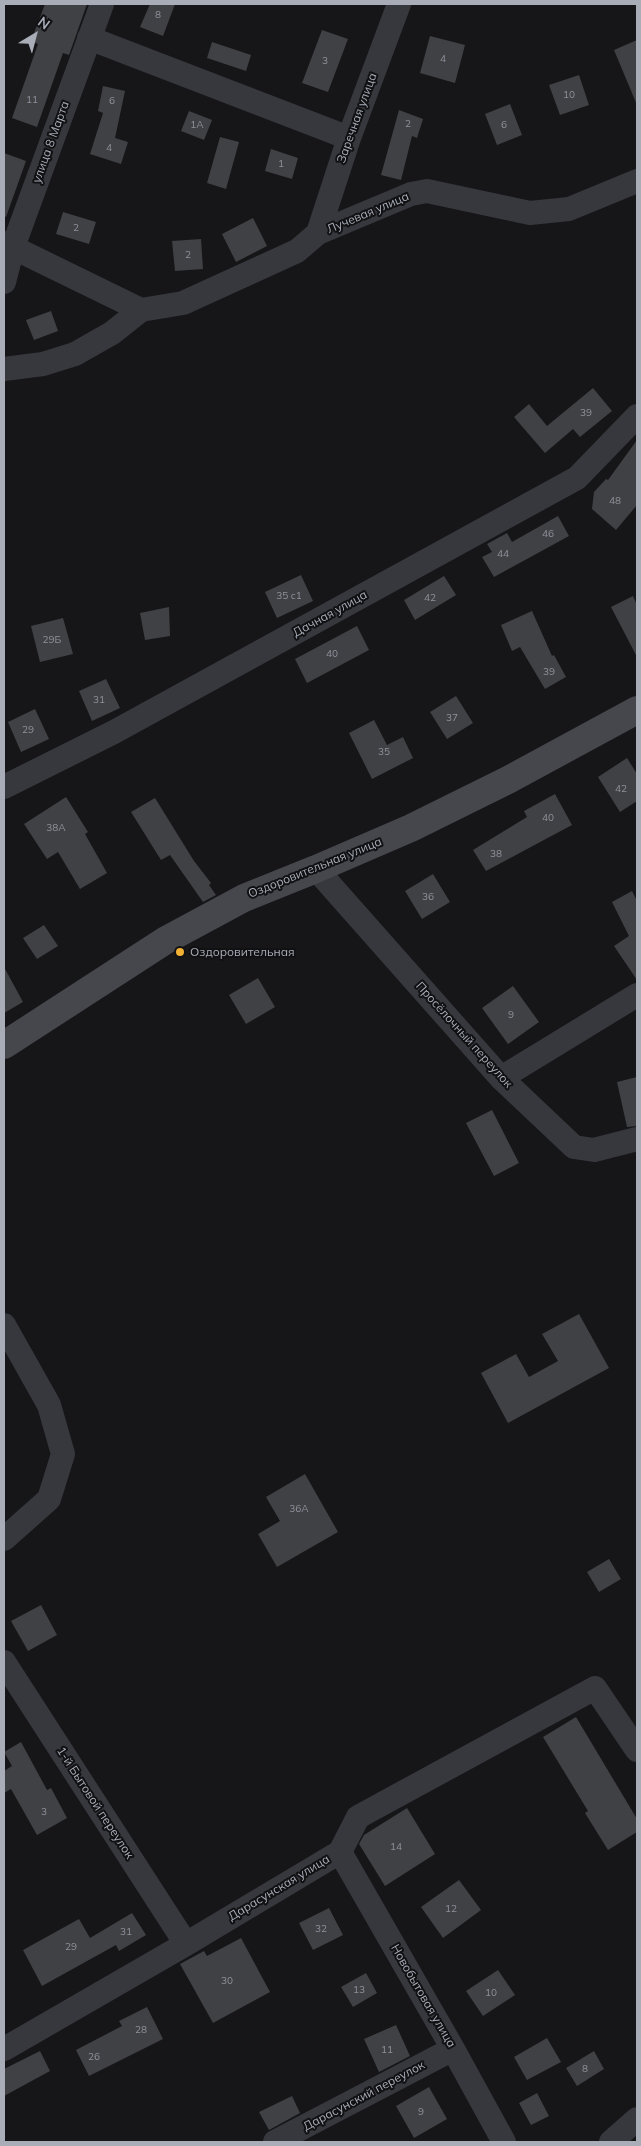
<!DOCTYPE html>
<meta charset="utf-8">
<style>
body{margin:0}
#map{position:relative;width:641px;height:2146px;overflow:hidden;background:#161618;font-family:Mulish,sans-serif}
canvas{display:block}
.frame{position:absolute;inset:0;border:5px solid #a8adb8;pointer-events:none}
.north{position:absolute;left:10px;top:10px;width:50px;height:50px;-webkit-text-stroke:4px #111113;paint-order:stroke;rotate:37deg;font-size:14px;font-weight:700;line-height:20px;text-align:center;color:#a8adb8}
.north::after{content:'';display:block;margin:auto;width:18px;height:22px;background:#a8adb8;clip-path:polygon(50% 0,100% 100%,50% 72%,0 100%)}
</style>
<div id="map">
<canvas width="641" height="2146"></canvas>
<div class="frame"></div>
<div class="north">N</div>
</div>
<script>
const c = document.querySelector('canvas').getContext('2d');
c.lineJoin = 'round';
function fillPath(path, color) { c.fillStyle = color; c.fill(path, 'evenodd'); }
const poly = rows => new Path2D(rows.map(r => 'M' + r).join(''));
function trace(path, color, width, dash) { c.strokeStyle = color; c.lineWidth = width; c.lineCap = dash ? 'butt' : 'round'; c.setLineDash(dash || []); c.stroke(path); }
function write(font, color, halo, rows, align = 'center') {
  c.font = font + ' Mulish,sans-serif'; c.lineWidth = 4; c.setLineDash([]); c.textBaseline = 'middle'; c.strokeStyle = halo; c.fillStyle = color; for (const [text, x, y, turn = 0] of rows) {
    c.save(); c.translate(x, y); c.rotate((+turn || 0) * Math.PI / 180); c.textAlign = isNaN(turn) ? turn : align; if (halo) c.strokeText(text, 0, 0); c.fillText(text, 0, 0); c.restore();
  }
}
fillPath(poly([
 [45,4,87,4,69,55,63,53,37,127,12,118,38,44,31,41],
 [150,4,175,4,163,36,140,27],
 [322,30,348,39,328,92,302,83],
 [430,36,465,45,455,83,420,73],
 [637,40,637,105,614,50],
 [212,42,251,55,246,71,207,58],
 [579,75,589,105,560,115,549,85],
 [103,86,125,91,115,138,128,142,121,164,90,154,103,113,98,111],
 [510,104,522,135,497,145,485,114],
 [399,110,423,119,417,138,412,136,401,180,381,175],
 [189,111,212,120,204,140,181,131],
 [220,137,239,142,226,189,207,183],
 [271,149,298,158,292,179,265,171],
 [4,153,26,161,6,217,4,216],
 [63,212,96,222,89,244,56,234],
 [253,218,267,246,236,262,222,234],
 [201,239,203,269,175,271,172,241],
 [51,311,58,331,34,340,26,320],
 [593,388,612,411,580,437,573,429,545,453,514,417,529,404,547,426],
 [637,440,637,505,616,530,592,509,594,492,606,479,608,480],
 [558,516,569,536,494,577,482,557,492,552,487,544,507,533,512,542],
 [301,575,313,601,277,618,265,592],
 [444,576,456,595,415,620,404,600],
 [633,596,637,605,637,657,611,607],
 [169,607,170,636,145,640,140,613],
 [532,611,552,656,554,655,566,677,545,689,520,647,512,651,501,625],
 [63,618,73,654,40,662,31,626],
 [357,626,369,650,307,683,295,659],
 [106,679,120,708,92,721,79,691],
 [456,696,473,723,447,739,430,712],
 [35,709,49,739,21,752,8,722],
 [374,720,387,745,403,737,413,758,372,779,349,733],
 [627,758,637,774,637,801,620,812,598,777],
 [555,794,572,825,486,871,473,850,527,817,524,811],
 [66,797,88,832,85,834,107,873,80,889,58,852,47,859,24,824],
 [155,798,194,861,211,883,209,885,216,895,203,902,170,855,161,860,131,812],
 [433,874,450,902,422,919,405,891],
 [632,891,637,901,637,980,614,946,629,936,612,902],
 [44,925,58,946,37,959,23,938],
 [4,967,23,1002,4,1013],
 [258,978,275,1007,246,1024,229,995],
 [513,986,539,1022,508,1044,482,1008],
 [637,1077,637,1126,627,1127,617,1082],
 [492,1110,519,1163,494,1176,466,1123],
 [579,1314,609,1368,508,1423,481,1373,516,1354,529,1377,558,1361,542,1334],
 [305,1474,338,1532,277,1567,258,1534,280,1521,266,1497],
 [609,1559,621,1579,599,1592,587,1572],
 [41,1605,57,1635,28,1651,11,1621],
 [576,1717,637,1819,637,1832,608,1850,585,1813,588,1811,543,1737],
 [21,1742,47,1790,51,1788,67,1818,37,1835,11,1789,4,1793,4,1771,12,1766,4,1752],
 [407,1808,435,1854,385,1886,359,1844,364,1835],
 [459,1880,481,1910,443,1938,421,1907],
 [329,1908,343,1935,313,1950,299,1923],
 [132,1913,146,1935,119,1951,116,1945,42,1986,23,1950,79,1919,90,1938],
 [241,1938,270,1992,213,2023,180,1964,204,1951,207,1956],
 [498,1970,515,1995,483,2016,466,1991],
 [366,1973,377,1993,353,2007,341,1987],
 [147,2007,163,2039,89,2076,76,2050,122,2026,119,2021],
 [396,2025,410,2056,379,2072,364,2039],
 [547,2038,561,2062,527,2080,514,2057],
 [40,2051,50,2071,4,2096,4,2069],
 [594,2051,604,2069,577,2086,566,2068],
 [429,2087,447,2119,414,2138,396,2106],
 [537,2093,549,2116,531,2125,519,2103],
 [292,2096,300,2113,269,2130,259,2112]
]), '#404145');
trace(poly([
 [89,38,349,138],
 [318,233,349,138,399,4],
 [4,243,141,310,183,303,297,251,318,233,411,194,427,191,530,213,569,209,637,181],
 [4,282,13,247,102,4],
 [4,369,43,364,75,354,112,333,141,310],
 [4,787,114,732,577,478,637,416],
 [316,869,501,1078,574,1147,594,1150,637,1139],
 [501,1078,637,995],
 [4,1325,49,1405,63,1454,49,1499,4,1539],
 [4,1662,186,1944],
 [340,1852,453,2049,504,2142],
 [4,2049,186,1944,340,1852,358,1817,595,1688,637,1750],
 [275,2142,453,2049],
 [611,2142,637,2119]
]), '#37383d', 24);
trace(poly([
 [4,1045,166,940,244,898,316,869,411,828,508,780,637,710]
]), '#45474d', 28);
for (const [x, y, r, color] of [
 [180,952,5,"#f2b134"]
]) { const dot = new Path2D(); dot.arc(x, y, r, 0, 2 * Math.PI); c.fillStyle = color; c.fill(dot); trace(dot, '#111113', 2); }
write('10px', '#8e929b', null, [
 ["8",158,15],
 ["4",443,59],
 ["3",325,61],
 ["10",569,95],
 ["11",32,100],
 ["6",112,101],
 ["2",408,124],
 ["1А",197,125],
 ["6",504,125],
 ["4",109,148],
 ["1",281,164],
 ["2",76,228],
 ["2",188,255],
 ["39",586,413],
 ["48",615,501],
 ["46",548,534],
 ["44",503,554],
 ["35 с1",289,596],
 ["42",430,598],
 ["29Б",52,640],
 ["40",332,654],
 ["39",549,672],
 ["31",99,700],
 ["37",452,718],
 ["29",28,730],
 ["35",384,752],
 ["42",621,789],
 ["40",548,818],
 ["38А",56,828],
 ["38",496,854],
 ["36",428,897],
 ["9",511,1015],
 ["36А",299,1509],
 ["3",44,1812],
 ["14",396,1847],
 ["12",451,1909],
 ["32",321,1929],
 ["31",126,1932],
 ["29",71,1947],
 ["30",227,1981],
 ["13",359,1990],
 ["10",491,1993],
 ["28",141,2030],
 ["11",387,2050],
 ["26",94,2057],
 ["8",585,2069],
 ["9",421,2112]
]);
write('12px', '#a8adb8', '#111113', [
 ["Заречная улица",357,118,-70],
 ["улица 8 Марта",51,142,-70],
 ["Лучевая улица",368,213,-23],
 ["Дачная улица",330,614,-29],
 ["Оздоровительная улица",315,868,-22],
 ["Просёлочный переулок",464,1035,48],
 ["1-й Бытовой переулок",95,1803,57],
 ["Дарасунская улица",279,1888,-31],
 ["Новобытовая улица",423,1996,60],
 ["Дарасунский переулок",364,2096,-28]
]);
write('12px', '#a8adb8', '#111113', [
 ["Оздоровительная",190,952]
], 'left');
</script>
